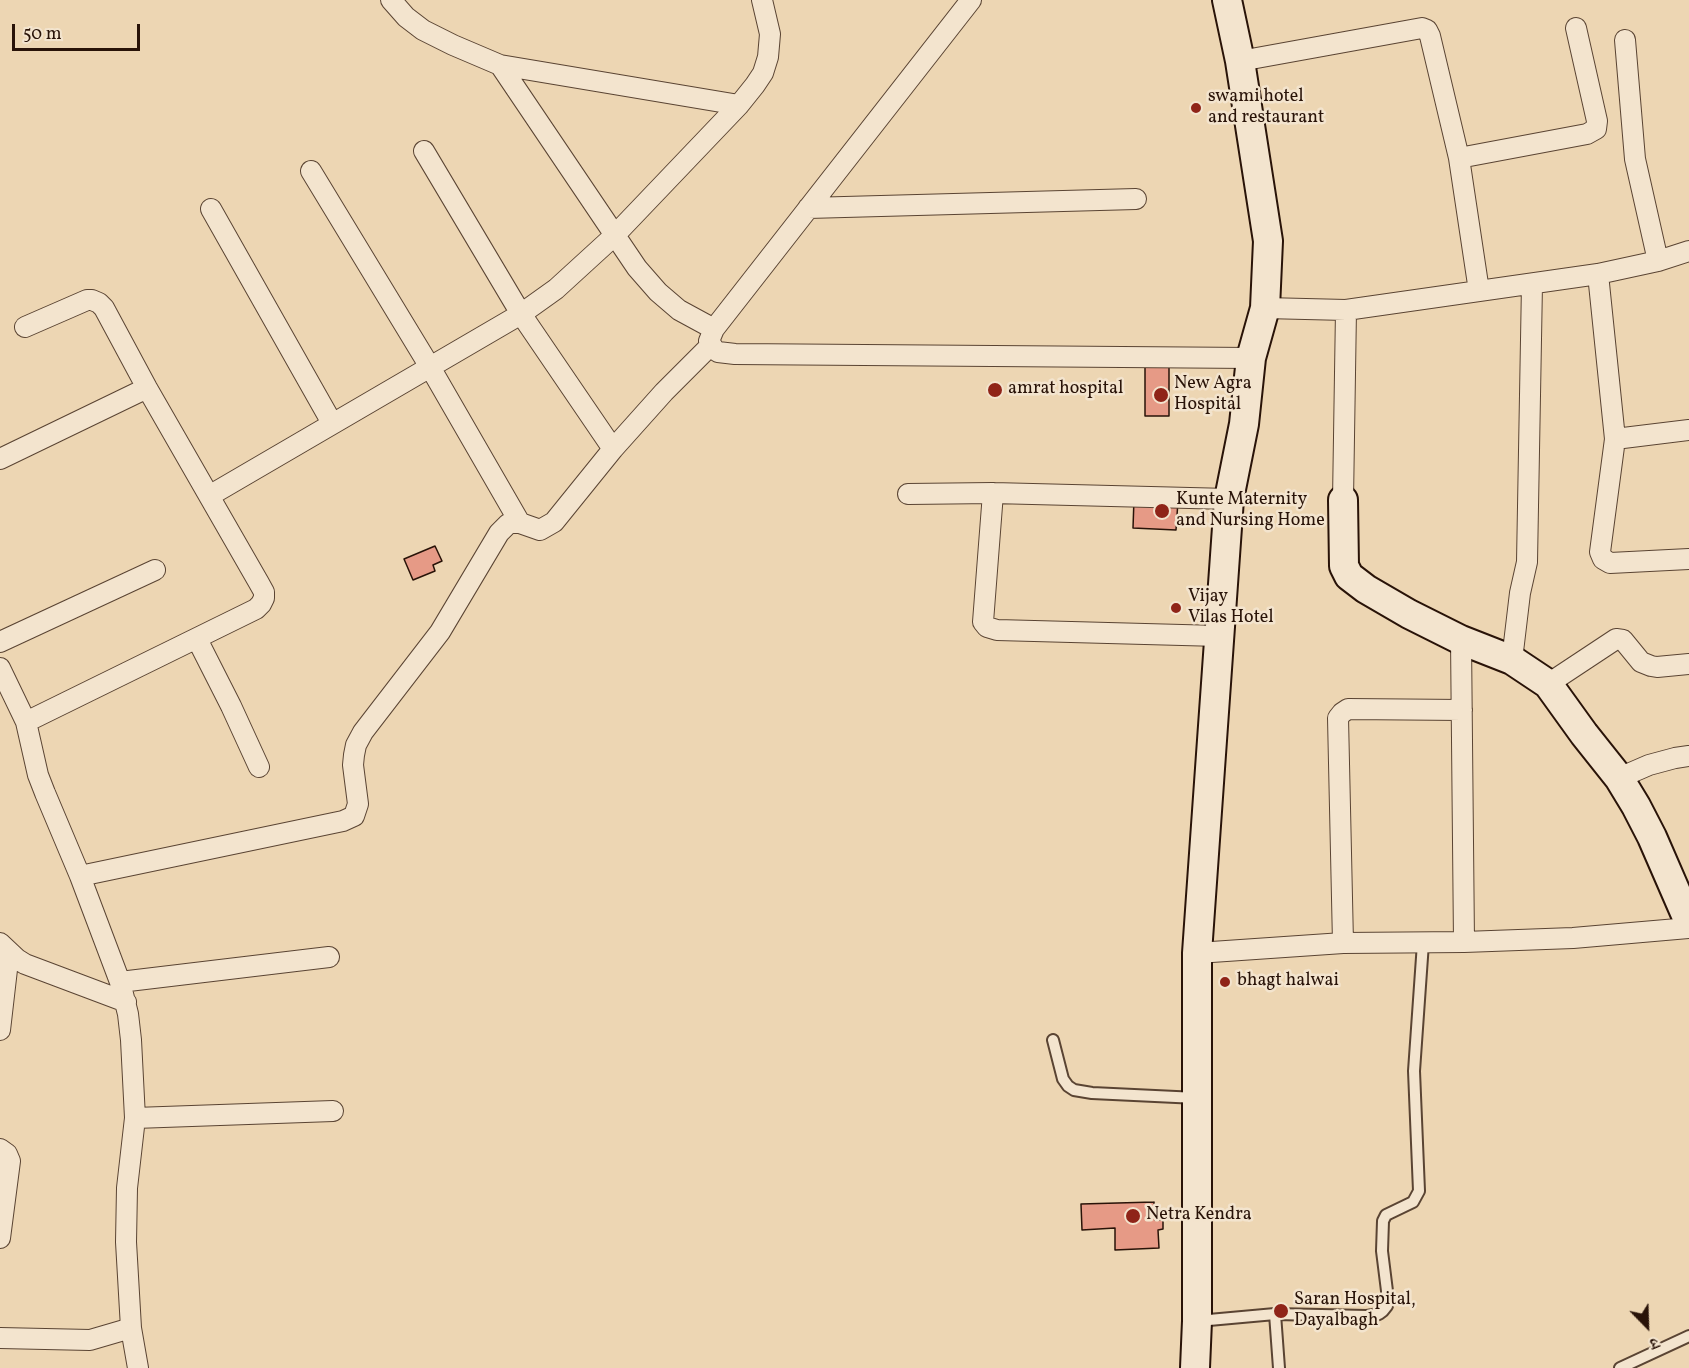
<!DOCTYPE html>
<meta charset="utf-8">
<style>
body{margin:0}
#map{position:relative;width:1689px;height:1368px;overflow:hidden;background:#edd6b3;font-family:Vollkorn,"Noto Serif Devanagari",serif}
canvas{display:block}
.north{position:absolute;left:1617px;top:1296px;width:60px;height:60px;-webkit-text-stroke:4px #f3e4ce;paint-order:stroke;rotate:157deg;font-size:16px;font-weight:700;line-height:24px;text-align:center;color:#291308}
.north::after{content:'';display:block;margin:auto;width:21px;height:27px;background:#291308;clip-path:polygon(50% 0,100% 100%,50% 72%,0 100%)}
.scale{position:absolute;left:12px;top:24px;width:128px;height:27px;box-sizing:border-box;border:3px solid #291308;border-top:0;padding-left:8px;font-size:18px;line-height:21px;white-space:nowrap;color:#291308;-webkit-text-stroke:4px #f3e4ce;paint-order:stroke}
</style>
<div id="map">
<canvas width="1689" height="1368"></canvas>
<div class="north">उ</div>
<div class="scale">50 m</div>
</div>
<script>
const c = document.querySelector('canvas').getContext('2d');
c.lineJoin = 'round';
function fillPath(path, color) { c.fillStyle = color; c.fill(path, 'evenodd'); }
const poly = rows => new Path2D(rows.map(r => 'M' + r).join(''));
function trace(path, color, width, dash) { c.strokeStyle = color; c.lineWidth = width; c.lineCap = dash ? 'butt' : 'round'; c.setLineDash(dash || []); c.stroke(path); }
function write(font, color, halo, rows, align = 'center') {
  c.font = font + ' Vollkorn,serif'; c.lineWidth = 5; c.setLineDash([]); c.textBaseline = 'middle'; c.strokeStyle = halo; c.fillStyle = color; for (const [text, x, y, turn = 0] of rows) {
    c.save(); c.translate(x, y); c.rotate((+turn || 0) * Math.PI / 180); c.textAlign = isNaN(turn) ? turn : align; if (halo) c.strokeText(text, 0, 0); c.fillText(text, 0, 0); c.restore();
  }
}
const building = poly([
 [1145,358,1169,358,1169,416,1145,416,1145,358],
 [1134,499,1178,501,1176,530,1133,528,1134,499],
 [435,546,442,561,433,565,435,571,413,580,404,559,435,546],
 [1154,1202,1155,1220,1163,1220,1163,1229,1158,1230,1159,1248,1115,1250,1115,1228,1082,1230,1081,1204,1154,1202]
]);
fillPath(building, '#e69a86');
trace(building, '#291308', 1.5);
const lane = poly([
 [1053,1040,1063,1079,1068,1086,1074,1090,1092,1093,1197,1098],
 [1275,1314,1367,1316,1379,1314,1383,1311,1387,1306,1387,1291,1382,1251,1383,1221,1386,1215,1413,1202,1419,1191,1414,1071,1423,943],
 [1198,1321,1275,1314,1279,1368],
 [1620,1368,1689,1336]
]);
const street = poly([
 [391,0,406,17,423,30,453,45,500,65,739,105],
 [971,0,714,329,709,341,714,349,718,352,735,354,1251,358],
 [1625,40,1635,159,1658,261],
 [1240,61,1422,28,1427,30,1430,36,1459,158,1479,291],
 [500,65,637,268,658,292,679,310,714,329],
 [424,151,521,314,613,449],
 [1459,158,1587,134,1596,129,1597,121,1576,28],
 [311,171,430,367,520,523],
 [808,208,1136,199],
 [211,209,332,423],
 [1598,274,1615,439,1600,552,1603,559,1610,563,1689,559],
 [1265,308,1346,310,1598,274,1658,261,1689,251],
 [25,327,87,300,92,300,99,303,104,308,147,388,259,583,264,592,264,598,261,604,256,609,26,722],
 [1615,439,1689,430],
 [0,459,147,388],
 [993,493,983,622,987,627,997,630,1219,636],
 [908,494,993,493,1229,499],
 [209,496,521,314,556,289,614,236,739,105,755,85,763,73,768,57,770,34,762,0],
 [1343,500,1346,310],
 [197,639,231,706,259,767],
 [1461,640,1464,942],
 [0,642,155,570],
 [1512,660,1520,593,1527,562,1532,284],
 [0,668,26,722,38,775,45,793,80,876,120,982,128,1014,131,1040,135,1118,127,1188,126,1242,131,1328,138,1368],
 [1548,684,1616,639,1623,640,1641,662,1651,666,1657,667,1689,664],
 [1619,778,1649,765,1675,758,1689,756],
 [80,876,343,821,354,816,358,804,353,765,354,755,356,745,363,732,440,632,499,533,508,524,513,523,520,523,540,530,554,522,613,449,664,392,711,345],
 [0,943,17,959,25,964,126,1002],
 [1343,943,1338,718,1342,713,1348,709,1462,710],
 [1197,953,1343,943,1464,942,1573,938,1689,928],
 [120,982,329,957],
 [0,1030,9,952],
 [135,1118,333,1111],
 [0,1149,7,1154,10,1161,0,1238],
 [0,1338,90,1340,131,1328]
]);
const secondary = poly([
 [1343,500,1344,566,1349,576,1366,589,1409,614,1461,640,1512,660,1548,684,1584,734,1619,778,1636,806,1652,837,1689,922],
 [1195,1368,1197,1321,1197,953,1229,499,1244,424,1251,358,1265,308,1268,241,1240,61,1227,0]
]);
trace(lane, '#5a4433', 14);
trace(street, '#5a4433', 22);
trace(secondary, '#291308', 32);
trace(lane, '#f3e4ce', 10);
trace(street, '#f3e4ce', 20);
trace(secondary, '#f3e4ce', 28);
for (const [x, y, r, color] of [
 [1196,108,6,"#8f2418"],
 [995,390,8,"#8f2418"],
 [1161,395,8,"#8f2418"],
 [1162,511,8,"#8f2418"],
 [1176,608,6,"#8f2418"],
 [1225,982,6,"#8f2418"],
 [1133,1216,8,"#8f2418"],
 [1281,1311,8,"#8f2418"]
]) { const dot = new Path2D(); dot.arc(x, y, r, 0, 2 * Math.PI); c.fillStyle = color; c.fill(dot); trace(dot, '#f3e4ce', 2); }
write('18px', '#291308', '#f3e4ce', [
 ["swami hotel",1208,98],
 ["and restaurant",1208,119],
 ["New Agra",1174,385],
 ["Hospital",1174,406],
 ["amrat hospital",1008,390],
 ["Kunte Maternity",1176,501],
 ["and Nursing Home",1176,522],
 ["Vijay",1188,598],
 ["Vilas Hotel",1188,619],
 ["bhagt halwai",1237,982],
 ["Netra Kendra",1146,1216],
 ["Saran Hospital,",1294,1301],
 ["Dayalbagh",1294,1322]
], 'left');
</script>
